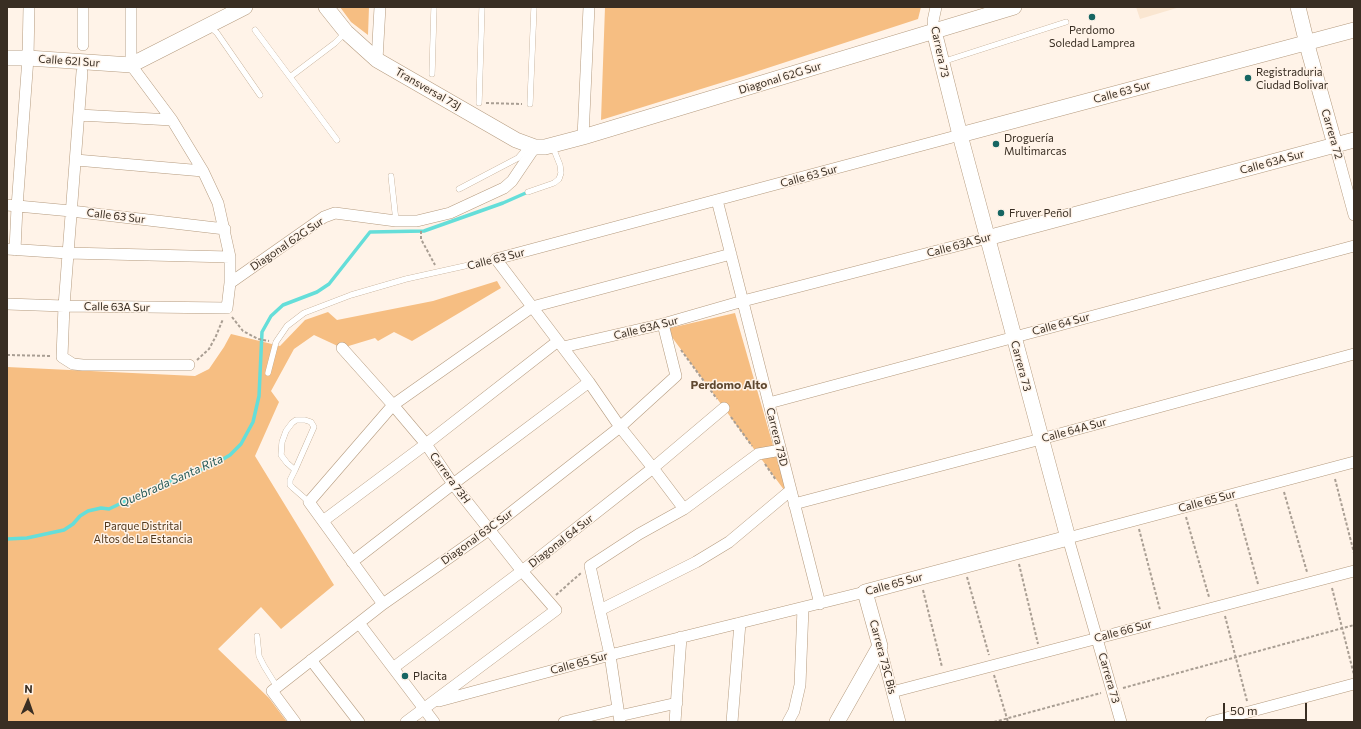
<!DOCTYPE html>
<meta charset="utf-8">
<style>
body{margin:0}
#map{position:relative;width:1361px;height:729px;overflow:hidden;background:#fff3e8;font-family:Commissioner,sans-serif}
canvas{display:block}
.frame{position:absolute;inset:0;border:8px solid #392e23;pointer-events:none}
.north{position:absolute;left:8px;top:681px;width:40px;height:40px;-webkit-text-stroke:3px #fff3e8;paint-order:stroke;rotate:2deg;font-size:11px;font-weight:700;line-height:16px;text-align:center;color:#392e23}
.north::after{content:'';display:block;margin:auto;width:14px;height:18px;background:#392e23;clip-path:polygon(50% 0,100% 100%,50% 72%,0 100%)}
.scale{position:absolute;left:1223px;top:703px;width:84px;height:18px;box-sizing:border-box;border:2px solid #392e23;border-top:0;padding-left:5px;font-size:12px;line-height:14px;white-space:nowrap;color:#392e23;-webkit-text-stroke:3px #fff3e8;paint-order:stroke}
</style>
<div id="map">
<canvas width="1361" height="729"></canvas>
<div class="frame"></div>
<div class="north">N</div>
<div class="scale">50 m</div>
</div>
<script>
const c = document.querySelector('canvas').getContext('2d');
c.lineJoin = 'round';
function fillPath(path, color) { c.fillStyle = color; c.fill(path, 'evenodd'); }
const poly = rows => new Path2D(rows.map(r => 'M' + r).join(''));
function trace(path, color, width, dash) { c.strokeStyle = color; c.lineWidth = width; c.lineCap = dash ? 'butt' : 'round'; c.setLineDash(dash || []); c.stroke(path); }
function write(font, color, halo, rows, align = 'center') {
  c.font = font + ' Commissioner,sans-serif'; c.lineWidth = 3; c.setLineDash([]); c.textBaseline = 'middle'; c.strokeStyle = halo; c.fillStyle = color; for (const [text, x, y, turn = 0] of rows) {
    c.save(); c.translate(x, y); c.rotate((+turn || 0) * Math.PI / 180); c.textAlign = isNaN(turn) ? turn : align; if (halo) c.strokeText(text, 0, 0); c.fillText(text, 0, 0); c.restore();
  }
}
fillPath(poly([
 [1136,7,1180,7,1140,19]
]), '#fae6d1');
fillPath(poly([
 [340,7,369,7,368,35,351,22],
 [605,7,921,7,918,19,743,76,601,120],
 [497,281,501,288,412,341,394,332,378,341,375,338,342,348,314,335,294,349,271,391,279,402,255,456,334,585,281,629,261,607,218,649,269,698,287,722,7,722,7,367,195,376,209,369,224,347,231,334,280,346,305,320,328,312,337,320,433,301],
 [735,313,787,494,666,329]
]), '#f6be82');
trace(poly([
 [7,539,27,538,64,530,73,524,80,516,88,511,101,508,109,509,159,485,191,474,213,465,230,455,241,444,253,422,259,396,262,332,271,316,283,305,317,292,329,284,370,232,424,231,503,203,528,192]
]), '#65ded9', 3.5);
const lane = poly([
 [209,26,217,33,260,95],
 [255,30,337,140],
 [942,62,1066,22],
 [432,74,434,7],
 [290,77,335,43,346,32],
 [479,103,482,7],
 [530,104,534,7],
 [391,176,396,221],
 [459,189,518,158,528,146],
 [528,192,554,183,559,179,561,173,560,165,552,145],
 [268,373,276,342,287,326,304,313,351,295,406,279,496,259],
 [295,470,287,463,281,455,282,442,286,431,292,423,296,420,305,420,311,422,314,427,295,470,290,480,290,485,293,488,309,502],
 [257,636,259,656,264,666,277,687]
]);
const street = poly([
 [934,31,933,21,936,7],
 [83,45,83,7],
 [377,60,380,7],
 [82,72,64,306,62,357,73,364,83,365,189,365],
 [79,115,172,120],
 [583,137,589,7],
 [1335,145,1354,215],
 [76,160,203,171],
 [717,200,820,604],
 [7,205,71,211,225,229],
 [7,249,68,253,230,257],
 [15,250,17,207,28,58,29,7],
 [230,283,324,217,335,213,396,221,417,221,450,213,504,188,512,181,535,147],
 [7,304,64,306,227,308,230,283,230,257,218,203,203,171,172,120,131,65,131,7],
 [563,347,663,324,743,301,987,238],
 [342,348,393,405,426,444,453,484,522,571,556,610,406,722],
 [769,403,1354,246],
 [794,504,1041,439,1354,354],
 [684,509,653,468,620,427,589,382,496,259,960,135],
 [323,521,426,444,558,341],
 [352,562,453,484,589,382],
 [383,604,309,502,393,405,532,307,731,254],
 [600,610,696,562,729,542,791,490],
 [359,623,434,722],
 [880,646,900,722],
 [311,660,359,722],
 [393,668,522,571,653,468,724,408],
 [892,692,1354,571],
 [439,701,610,655,865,592],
 [619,716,677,703],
 [295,722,272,691,383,604,490,529,620,427,676,376,663,324],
 [564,722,618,709],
 [620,722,610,655,590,566,639,534,684,509,758,454,781,450],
 [675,722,681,637],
 [732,722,740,623],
 [788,722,794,711,800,685,803,608],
 [1121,722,1068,538,1354,462],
 [1211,722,1354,684]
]);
const secondary = poly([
 [326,7,346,32,377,60,516,140,535,147,545,147,583,137,1014,7],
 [1298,7,1309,52,1335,145],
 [7,58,28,58,131,65,245,7],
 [960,135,1354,30],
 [987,238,1354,140],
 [837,722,880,646,865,592,1068,538,960,135,934,31]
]);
trace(lane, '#b59b7f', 6);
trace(street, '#b59b7f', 12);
trace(secondary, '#b59b7f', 16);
trace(poly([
 [486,103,522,104],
 [421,231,421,239,435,265],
 [232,317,243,331,258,339,269,341],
 [681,350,717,399],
 [7,355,52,356],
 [197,360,209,349,216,336,223,319],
 [731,417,752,446],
 [765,464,776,480],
 [1335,479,1354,553],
 [1284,492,1307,572],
 [1236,504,1258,584],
 [1186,517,1209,597],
 [1139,529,1160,610],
 [1019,564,1038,644],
 [967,577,989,655],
 [1332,588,1354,675],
 [923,590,942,667],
 [556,595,581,573],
 [1225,616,1247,701],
 [994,675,1008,722],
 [1123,688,1354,625],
 [994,722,1101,693]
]), '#a99e93', 2, [3, 2]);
trace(lane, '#fff', 5.5);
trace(street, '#fff', 11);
trace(secondary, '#fff', 15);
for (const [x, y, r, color] of [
 [1092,17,4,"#166562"],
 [1248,78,4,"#166562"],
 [996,144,4,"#166562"],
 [1001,213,4,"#166562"],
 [405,676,4,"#166562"]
]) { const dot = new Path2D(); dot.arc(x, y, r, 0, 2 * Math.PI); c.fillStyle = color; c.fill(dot); trace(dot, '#fff3e8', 1.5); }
write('11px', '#392e23', '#fff3e8', [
 ["Perdomo",1092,30,"center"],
 ["Soledad Lamprea",1092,43,"center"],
 ["Registraduria",1256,72],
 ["Ciudad Bolivar",1256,85],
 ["Droguería",1004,138],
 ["Multimarcas",1004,151],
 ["Fruver Peñol",1009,213],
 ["Placita",413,676]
], 'left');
write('11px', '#392e23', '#fff3e8', [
 ["Carrera 73",940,52,78],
 ["Calle 62I Sur",69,61,4],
 ["Diagonal 62G Sur",780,78,-17],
 ["Transversal 73J",428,89,30],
 ["Calle 63 Sur",1122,92,-15],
 ["Carrera 72",1332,134,74],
 ["Calle 63A Sur",1272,162,-15],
 ["Calle 63 Sur",809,176,-15],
 ["Calle 63 Sur",116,216,7],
 ["Diagonal 62G Sur",287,244,-34],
 ["Calle 63A Sur",959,245,-15],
 ["Calle 63 Sur",496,259,-14],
 ["Calle 63A Sur",117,307,1],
 ["Calle 64 Sur",1061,324,-15],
 ["Calle 63A Sur",646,328,-14],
 ["Carrera 73",1021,366,75],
 ["Calle 64A Sur",1074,430,-15],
 ["Carrera 73D",777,437,76],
 ["Carrera 73H",450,478,54],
 ["Calle 65 Sur",1207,501,-15],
 ["Diagonal 63C Sur",477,537,-36],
 ["Diagonal 64 Sur",561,541,-38],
 ["Calle 65 Sur",894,584,-15],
 ["Calle 66 Sur",1123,631,-15],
 ["Carrera 73C Bis",883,657,75],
 ["Calle 65 Sur",579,663,-15],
 ["Carrera 73",1109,678,74]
]);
write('11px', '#51381c', '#fff3e8', [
 ["Parque Distrital",143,526],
 ["Altos de La Estancia",143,539]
]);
write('bold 12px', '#5f4830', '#fff3e8', [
 ["Perdomo Alto",729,385]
]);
write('italic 12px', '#275b59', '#fff3e8', [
 ["Quebrada Santa Rita",171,481,-24]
]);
</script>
